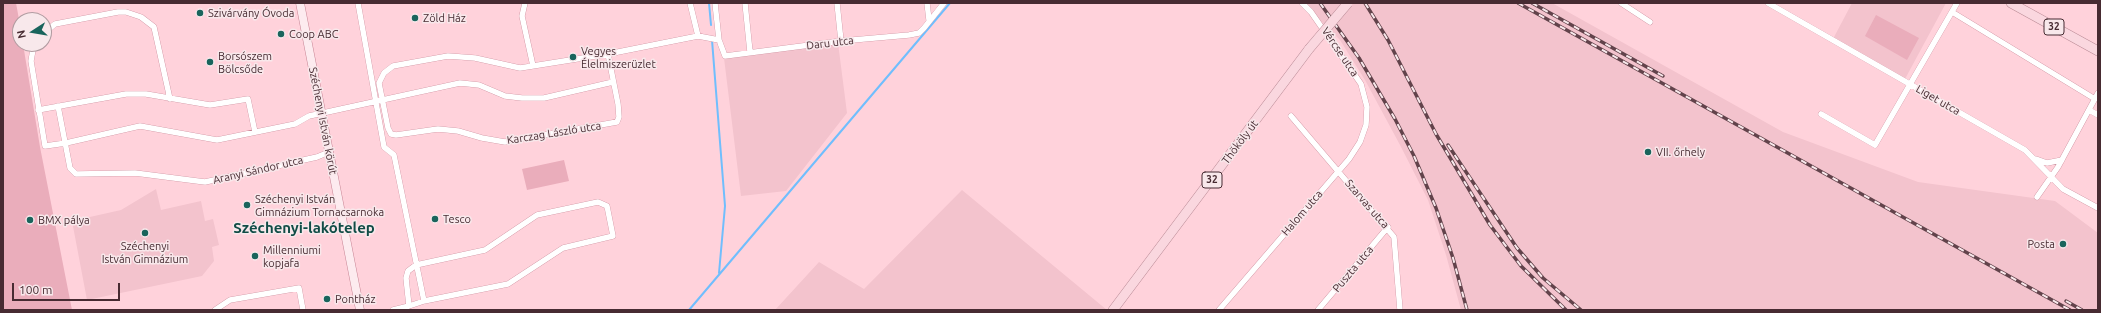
<!DOCTYPE html>
<meta charset="utf-8">
<style>
body{margin:0}
#map{position:relative;width:2101px;height:313px;overflow:hidden;background:#ffd2db;font-family:Ubuntu,sans-serif}
canvas{display:block}
.frame{position:absolute;inset:0;border:4px solid #472b32;pointer-events:none}
.north{position:absolute;left:12px;top:12px;width:40px;height:40px;box-sizing:border-box;background:#f8e8eb;border:1px solid #b19ca1;border-radius:50%;rotate:258deg;font-size:11px;font-weight:700;line-height:16px;text-align:center;color:#472b32}
.north::after{content:'';display:block;margin:auto;width:14px;height:18px;background:#19645c;clip-path:polygon(50% 0,100% 100%,50% 72%,0 100%)}
.scale{position:absolute;left:12px;top:283px;width:108px;height:18px;box-sizing:border-box;border:2px solid #472b32;border-top:0;padding-left:5px;font-size:12px;line-height:14px;white-space:nowrap;color:#472b32;-webkit-text-stroke:3px #f8e8eb;paint-order:stroke}
</style>
<div id="map">
<canvas width="2101" height="313"></canvas>
<div class="frame"></div>
<div class="north">N</div>
<div class="scale">100 m</div>
</div>
<script>
const c = document.querySelector('canvas').getContext('2d');
c.lineJoin = 'round';
function fillPath(path, color) { c.fillStyle = color; c.fill(path, 'evenodd'); }
const poly = rows => new Path2D(rows.map(r => 'M' + r).join(''));
function trace(path, color, width, dash) { c.strokeStyle = color; c.lineWidth = width; c.lineCap = dash ? 'butt' : 'round'; c.setLineDash(dash || []); c.stroke(path); }
function write(font, color, halo, rows, align = 'center') {
  c.font = font + ' Ubuntu,sans-serif'; c.lineWidth = 3; c.setLineDash([]); c.textBaseline = 'middle'; c.strokeStyle = halo; c.fillStyle = color; for (const [text, x, y, turn = 0] of rows) {
    c.save(); c.translate(x, y); c.rotate((+turn || 0) * Math.PI / 180); c.textAlign = isNaN(turn) ? turn : align; if (halo) c.strokeText(text, 0, 0); c.fillText(text, 0, 0); c.restore();
  }
}
fillPath(poly([
 [1303,3,1552,3,1783,132,1918,182,2055,201,2098,233,2098,310,1461,310,1446,255,1428,200,1400,145,1365,80,1340,40],
 [1852,3,1946,3,1905,79,1833,39],
 [838,43,847,113,786,191,741,196,724,58],
 [156,189,161,210,201,201,205,221,213,219,219,245,212,247,214,261,202,276,87,300,72,221,121,210],
 [962,190,1107,310,775,310,819,262,864,289]
]), '#f3c3cd');
fillPath(poly([
 [3,3,16,3,20,25,20,44,23,44,40,147,72,310,3,310],
 [1876,15,1919,38,1907,60,1865,36],
 [564,160,569,181,527,190,522,169]
]), '#eaadbb');
trace(poly([
 [709,3,711,25],
 [712,40,725,206,719,273],
 [689,310,950,3]
]), '#70befd', 2);
const street = poly([
 [358,3,384,147,394,155,424,301],
 [525,3,522,16,533,66],
 [690,3,698,36],
 [715,3,719,40,725,56,841,41,909,35,919,33,924,28,944,3],
 [745,3,750,52],
 [837,3,841,41],
 [927,3,929,20],
 [1621,3,1650,22],
 [1768,3,2025,150,2063,189,2098,208],
 [1952,12,2095,99],
 [44,33,55,24,118,12,126,12,141,17,154,27,170,99],
 [34,44,31,61,45,146,66,143,140,126,217,140,295,124,309,116,460,83,479,85,505,96,522,98,544,98,613,82],
 [608,54,520,68,475,58,448,56,393,66,384,73,379,83,388,128,391,134,396,135,438,129,458,131,482,138,505,142,617,122,619,117,618,104,608,54,698,36,719,40],
 [58,106,70,168,76,174,135,173,205,182,317,157,329,152],
 [38,110,126,94,146,94,210,105,248,99,255,132],
 [2089,110,2098,115],
 [1821,114,1875,145,1957,3],
 [1291,116,1394,237,1400,310],
 [2036,159,2047,163,2062,160],
 [2037,197,2058,167,2098,93],
 [215,310,230,300,299,288,303,310],
 [393,310,409,306,424,301,508,284,563,248,613,236,607,206,598,202,537,215,485,250,416,265,408,271,406,278,409,306],
 [1219,310,1349,159,1360,142,1366,125,1367,107,1361,84,1311,12,1302,3],
 [1318,310,1388,227]
]);
const secondary = poly([
 [300,3,360,310]
]);
const primary = poly([
 [2011,3,2098,51],
 [1113,310,1309,49]
]);
trace(street, '#c68292', 6);
trace(secondary, '#c68292', 9);
trace(primary, '#b98a95', 10);
trace(street, '#fff', 5.5);
trace(secondary, '#fdebef', 8);
trace(primary, '#fad7df', 9);
const rail = poly([
 [1320,3,1359,58,1395,119,1414,156,1436,208,1453,258,1467,310],
 [1365,3,1388,40,1436,134,1490,225,1521,266,1566,310],
 [1518,3,2070,310],
 [1532,3,1663,76],
 [1448,145,1517,248,1543,278,1581,310],
 [2066,301,2082,310]
]);
trace(rail, '#62434b', 3.5);
trace(rail, '#f8e8eb', 2, [6]);
const primaryBridge = poly([
 [1309,49,1348,3]
]);
trace(primaryBridge, '#b98a95', 10, []);
trace(primaryBridge, '#fad7df', 9);
for (const [x, y, r, color] of [
 [200,13,4,"#19645c"],
 [415,18,4,"#19645c"],
 [281,34,4,"#19645c"],
 [573,57,4,"#19645c"],
 [210,62,4,"#19645c"],
 [1648,152,4,"#19645c"],
 [247,205,4,"#19645c"],
 [435,219,4,"#19645c"],
 [30,220,4,"#19645c"],
 [145,233,4,"#19645c"],
 [2063,244,4,"#19645c"],
 [255,256,4,"#19645c"],
 [327,299,4,"#19645c"]
]) { const dot = new Path2D(); dot.arc(x, y, r, 0, 2 * Math.PI); c.fillStyle = color; c.fill(dot); trace(dot, '#f8e8eb', 1.5); }
for (const [x, y, w] of [
 [2054,27,20],
 [1212,180,20]
]) { const box = new Path2D(); box.roundRect(x - w / 2, y - 8, w, 16, 3); c.fillStyle = '#f8e8eb'; c.fill(box); trace(box, '#472b32', 1); }
write('bold 10px', '#472b32', null, [
 ["32",2054,27],
 ["32",1212,180]
]);
write('11px', '#472b32', '#f8e8eb', [
 ["Szivárvány Óvoda",208,13],
 ["Zöld Ház",423,18],
 ["Coop ABC",289,34],
 ["Vegyes",581,51],
 ["Élelmiszerüzlet",581,64],
 ["Borsószem",218,56],
 ["Bölcsőde",218,69],
 ["VII. őrhely",1656,152],
 ["Széchenyi István",255,199],
 ["Gimnázium Tornacsarnoka",255,212],
 ["Tesco",443,219],
 ["BMX pálya",38,220],
 ["Posta",2055,244,"right"],
 ["Széchenyi",145,246,"center"],
 ["István Gimnázium",145,259,"center"],
 ["Millenniumi",263,250],
 ["kopjafa",263,263],
 ["Pontház",335,299]
], 'left');
write('11px', '#472b32', '#f8e8eb', [
 ["Daru utca",830,43,-7],
 ["Vércse utca",1340,52,56],
 ["Liget utca",1938,100,30],
 ["Széchenyi István körút",323,121,79],
 ["Karczag László utca",554,133,-9],
 ["Thököly út",1240,142,-53],
 ["Aranyi Sándor utca",258,170,-13],
 ["Szarvas utca",1367,204,49],
 ["Halom utca",1302,213,-49],
 ["Puszta utca",1353,269,-50]
]);
write('bold 15px', '#114c46', '#f8e8eb', [
 ["Széchenyi-lakótelep",304,228]
]);
</script>
